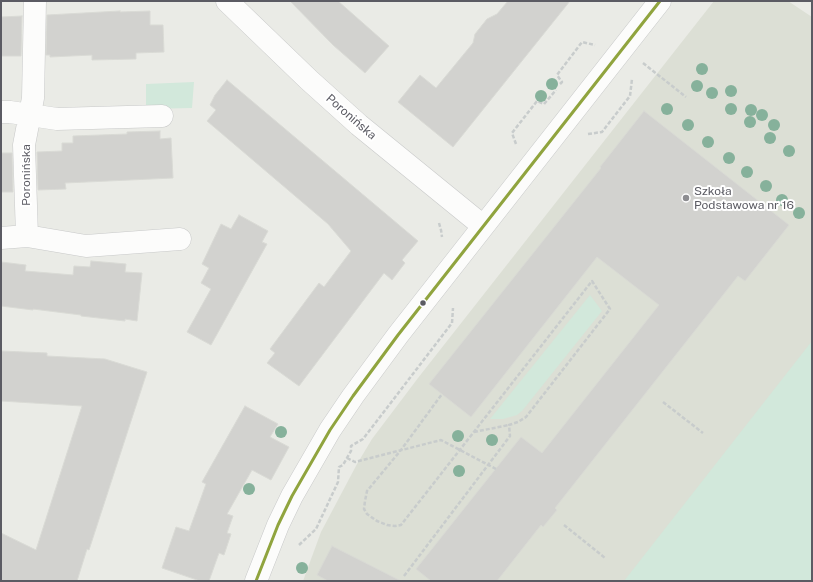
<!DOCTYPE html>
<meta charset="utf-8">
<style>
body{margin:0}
#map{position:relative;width:813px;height:582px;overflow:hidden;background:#eaebe6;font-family:"Public Sans",sans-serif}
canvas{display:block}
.frame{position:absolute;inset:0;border:2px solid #5b5b63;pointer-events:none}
</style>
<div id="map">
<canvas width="813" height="582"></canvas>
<div class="frame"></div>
</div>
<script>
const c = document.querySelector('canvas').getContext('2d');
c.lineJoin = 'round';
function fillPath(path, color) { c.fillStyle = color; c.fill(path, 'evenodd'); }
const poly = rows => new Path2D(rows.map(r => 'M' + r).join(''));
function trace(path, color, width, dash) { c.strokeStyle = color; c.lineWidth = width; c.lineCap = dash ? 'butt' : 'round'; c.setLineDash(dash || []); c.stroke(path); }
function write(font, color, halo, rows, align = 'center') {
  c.font = font + ' "Public Sans",sans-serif'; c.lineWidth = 4; c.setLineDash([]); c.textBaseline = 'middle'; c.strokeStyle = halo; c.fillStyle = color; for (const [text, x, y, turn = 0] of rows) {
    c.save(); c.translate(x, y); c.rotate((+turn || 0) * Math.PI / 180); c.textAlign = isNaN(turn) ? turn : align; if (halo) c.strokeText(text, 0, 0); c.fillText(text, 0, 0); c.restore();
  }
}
fillPath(poly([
 [714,1,788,1,812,17,812,581,303,581,321,532,357,464,372,439,418,378]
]), '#dcdfd5');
fillPath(poly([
 [194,82,192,108,146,109,146,84],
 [590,295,602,311,522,411,517,415,503,419,490,419],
 [812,341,812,581,624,581]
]), '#d2e8db');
const building = poly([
 [290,1,338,1,389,46,365,73,333,45,290,1],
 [508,1,570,1,453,147,398,102,420,75,436,88,473,43,475,34,487,19,497,14,508,1],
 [120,11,120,12,150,11,150,25,163,25,164,52,136,53,136,59,92,60,92,55,50,57,50,55,46,55,47,15,120,11],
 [22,16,21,56,1,56,1,17,22,16],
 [227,80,418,241,402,260,405,263,392,280,384,273,299,386,267,363,275,353,270,349,319,283,324,287,351,251,328,224,207,121,216,110,210,105,215,95,227,80],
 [644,111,789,225,745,281,738,276,555,508,557,510,543,527,541,525,497,581,431,581,416,569,521,437,542,453,659,305,597,257,471,417,429,384,601,168,600,167,644,111],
 [160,131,160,139,171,138,173,178,65,183,66,189,38,190,37,152,62,151,62,143,73,143,73,136,127,134,127,132,160,131],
 [1,153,12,153,13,192,1,192,1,153],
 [239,215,268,231,262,242,267,244,211,345,187,332,211,289,201,283,209,268,202,264,221,224,231,229,239,215],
 [91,261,126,264,125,272,142,273,137,321,125,319,125,321,81,316,81,315,33,309,33,310,1,306,1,262,26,265,25,271,73,275,74,266,90,267,91,261],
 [1,351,47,353,47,356,105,359,147,372,89,550,87,549,77,581,1,581,1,533,36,550,82,406,1,401,1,351],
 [245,406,278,424,270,437,289,447,271,480,252,470,227,514,233,516,227,533,231,534,224,555,219,553,209,581,200,581,162,568,176,527,189,531,206,484,202,482,245,406],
 [332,546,401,581,328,581,317,575,332,546]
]);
fillPath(building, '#d2d2cf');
trace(building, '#d9dad5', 1);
const street = poly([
 [227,1,309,80,359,125,483,226],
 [1,112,10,112,57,119,162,116],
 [27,236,86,246,180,239],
 [1,238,27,236,24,145,33,98,35,1],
 [256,581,278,525,292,496,330,430,353,396,398,335,660,1]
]);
trace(street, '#c8c9c9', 23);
trace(poly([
 [643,63,686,97],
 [560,84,562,82,557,75,582,42,595,45],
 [588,134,602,132,630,96,632,79],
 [516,144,512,133,537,101,544,104,556,90],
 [439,223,441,230,442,237],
 [663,402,703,433],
 [474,432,509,425],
 [347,458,355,462,441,440,496,469],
 [564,525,605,558],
 [299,545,316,529,338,482,339,467,343,465,351,451,351,446,363,439,452,323,453,308],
 [404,576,510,436,509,425,518,422,526,417,610,309,592,281,401,525,395,526,387,525,377,521,367,514,364,509,365,501,367,491,401,450,442,394]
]), '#c8cccc', 2.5, [4, 2]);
trace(street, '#fcfcfb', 22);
trace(poly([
 [256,581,278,525,292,496,330,430,353,396,398,335,660,1]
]), '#90a43e', 3);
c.fillStyle = '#86b19b';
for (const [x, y] of [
 [702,69],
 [552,84],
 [697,86],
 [731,91],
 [712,93],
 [541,96],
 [667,109],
 [731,109],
 [751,110],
 [762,115],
 [750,122],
 [688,125],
 [774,125],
 [770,138],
 [708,142],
 [789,151],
 [729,158],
 [747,172],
 [766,186],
 [782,200],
 [799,213],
 [281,432],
 [458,436],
 [492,440],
 [459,471],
 [249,489],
 [302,568]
]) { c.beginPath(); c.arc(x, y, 6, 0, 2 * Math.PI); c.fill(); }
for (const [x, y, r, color] of [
 [686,198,4,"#8d8d91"],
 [423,303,3.5,"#5b5b63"]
]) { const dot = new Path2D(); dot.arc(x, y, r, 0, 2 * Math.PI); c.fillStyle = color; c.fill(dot); trace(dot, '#fff', 1.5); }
write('12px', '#5b5b63', '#fff', [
 ["Poronińska",351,117,41],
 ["Poronińska",26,175,-90]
]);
write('12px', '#5b5b63', '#fff', [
 ["Szkoła",694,191],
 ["Podstawowa nr 16",694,205]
], 'left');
</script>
